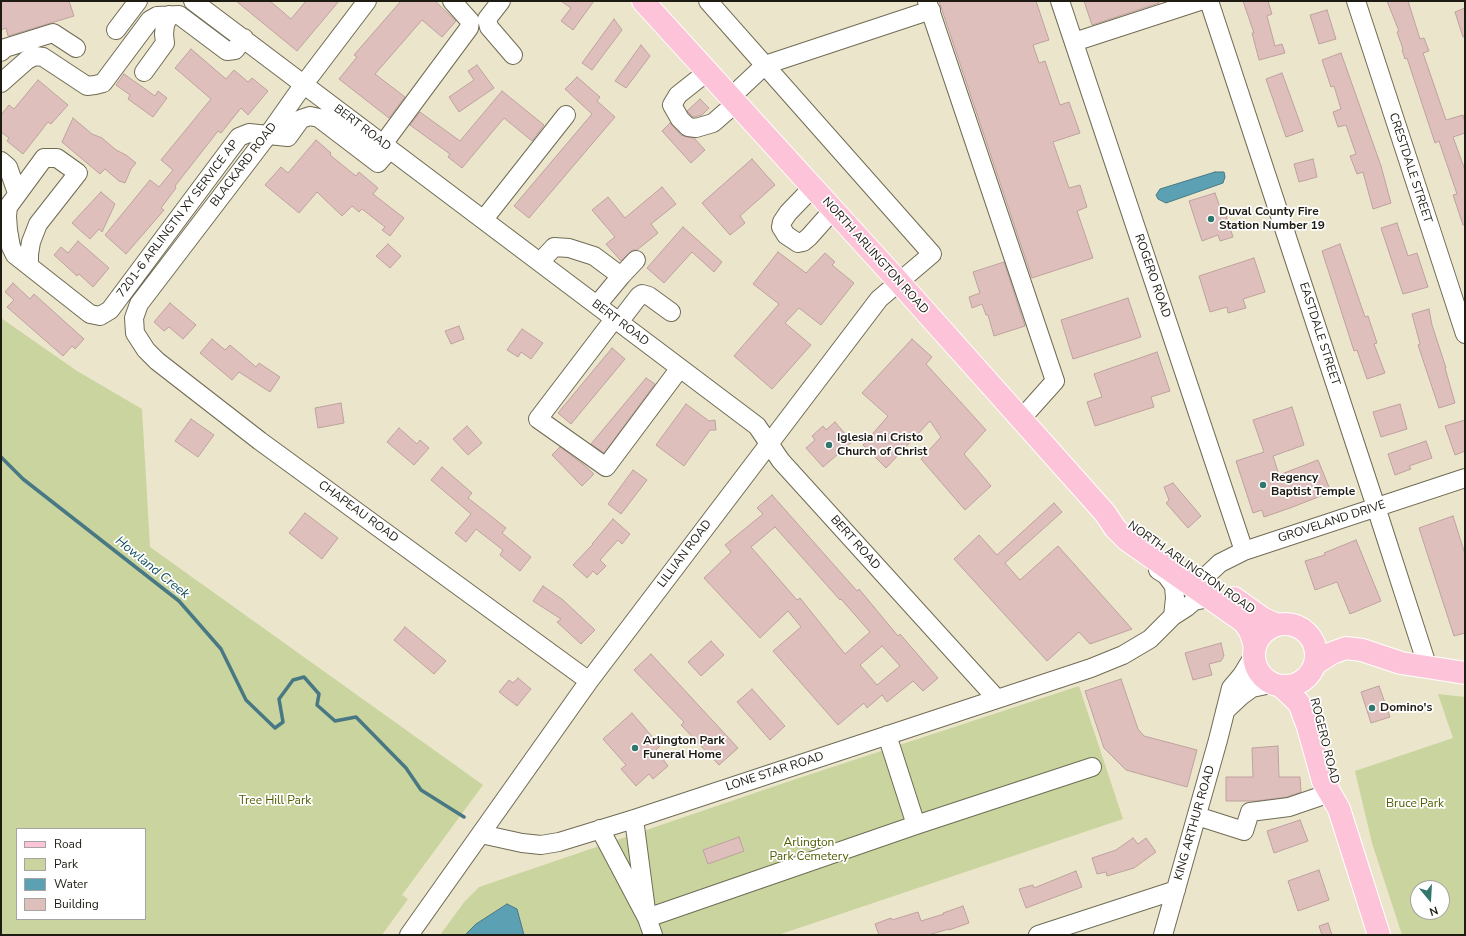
<!DOCTYPE html>
<style>
body{margin:0}
#map{position:relative;width:1466px;height:936px;overflow:hidden;background:#ebe6cb;font-family:"Nunito Sans",sans-serif}
canvas{display:block}
.frame{position:absolute;inset:0;border:2px solid #1d1b12;pointer-events:none}
.legend{position:absolute;left:16px;top:828px;width:130px;height:92px;box-sizing:border-box;background:#fff;border:1px solid #a5a4a0;margin:0;padding:5px 7px;list-style:none;font-size:12px;color:#1d1b12}
.legend li{display:flex;align-items:center;gap:8px;height:20px}
.legend b{width:20px;border:1px solid #a5a4a0}
.north{position:absolute;left:1410px;top:880px;width:40px;height:40px;box-sizing:border-box;background:#fff;border:1px solid #a5a4a0;border-radius:50%;rotate:162deg;font-size:11px;font-weight:700;line-height:16px;text-align:center;color:#1d1b12}
.north::after{content:'';display:block;margin:auto;width:14px;height:18px;background:#32776d;clip-path:polygon(50% 0,100% 100%,50% 72%,0 100%)}
</style>
<div id="map">
<canvas width="1466" height="936"></canvas>
<div class="frame"></div>
<ul class="legend">
<li><b style="height:5px;background:#fcc3d9"></b>Road</li>
<li><b style="height:11px;background:#c9d49e"></b>Park</li>
<li><b style="height:11px;background:#5ba0b3"></b>Water</li>
<li><b style="height:11px;background:#debfbc"></b>Building</li>
</ul>
<div class="north">N</div>
</div>
<script>
const c = document.querySelector('canvas').getContext('2d');
c.lineJoin = 'round';
function fillPath(path, color) { c.fillStyle = color; c.fill(path, 'evenodd'); }
const poly = rows => new Path2D(rows.map(r => 'M' + r).join(''));
function trace(path, color, width, dash) { c.strokeStyle = color; c.lineWidth = width; c.lineCap = dash ? 'butt' : 'round'; c.setLineDash(dash || []); c.stroke(path); }
function write(font, color, halo, rows, align = 'center') {
  c.font = font + ' "Nunito Sans",sans-serif'; c.lineWidth = 3.5; c.setLineDash([]); c.textBaseline = 'middle'; c.strokeStyle = halo; c.fillStyle = color; for (const [text, x, y, turn = 0] of rows) {
    c.save(); c.translate(x, y); c.rotate((+turn || 0) * Math.PI / 180); c.textAlign = isNaN(turn) ? turn : align; if (halo) c.strokeText(text, 0, 0); c.fillText(text, 0, 0); c.restore();
  }
}
fillPath(poly([
 [1,318,77,371,142,409,150,547,483,785,402,895,408,899,382,935,1,935],
 [17,829,145,829,145,919,17,919],
 [1079,686,1123,819,778,935,440,935,465,901,479,887,790,781],
 [1438,694,1465,697,1465,935,1402,935,1372,843,1355,771,1453,738],
 [1418,888,1442,888,1442,912,1418,912]
]), '#c9d49e');
const water = poly([
 [1215,172,1224,172,1225,177,1223,183,1166,203,1158,199,1156,195,1160,189,1215,172],
 [507,904,517,909,524,935,465,935,476,924,507,904]
]);
fillPath(water, '#5ba0b3');
trace(water, '#487883', 1);
trace(poly([
 [1,457,23,479,179,601,221,649,246,700,275,728,283,722,279,699,293,680,304,677,319,694,317,705,335,721,356,717,406,768,421,790,464,817]
]), '#487883', 3.5);
const building = poly([
 [1,1,69,1,74,16,8,36,6,28,1,30,1,1],
 [236,1,270,1,291,19,306,1,339,1,297,51,236,1],
 [401,1,435,1,456,21,442,37,422,20,375,74,405,97,389,118,339,79,357,57,354,55,401,1],
 [561,1,594,1,573,30,561,21,571,8,561,1],
 [939,1,1036,1,1049,40,1033,45,1039,63,1045,61,1060,105,1069,102,1080,133,1053,142,1069,188,1080,185,1087,207,1077,211,1093,258,1032,278,939,1],
 [1084,1,1159,1,1159,3,1092,25,1084,1],
 [1243,1,1268,1,1272,14,1267,16,1275,46,1282,44,1285,53,1259,60,1252,33,1254,33,1243,1],
 [1387,1,1408,1,1420,39,1424,38,1429,51,1423,53,1446,120,1463,115,1465,122,1465,133,1453,137,1465,170,1465,225,1463,225,1453,195,1457,194,1439,141,1435,143,1407,58,1405,59,1402,50,1403,49,1397,32,1399,31,1387,1],
 [1465,8,1465,37,1463,37,1455,12,1465,8],
 [1327,10,1336,39,1319,44,1310,15,1327,10],
 [614,19,622,30,592,70,582,63,614,19],
 [641,45,650,56,626,88,615,81,641,45],
 [191,49,226,79,234,70,248,82,252,78,268,91,248,115,241,108,221,133,218,131,175,186,176,188,161,208,164,210,126,254,105,235,150,180,159,187,173,170,161,160,211,99,175,68,191,49],
 [1341,53,1381,166,1391,203,1373,209,1363,172,1357,174,1350,156,1356,154,1346,125,1338,127,1333,112,1341,109,1334,86,1331,87,1322,60,1341,53],
 [477,65,494,88,459,112,449,97,474,80,468,71,477,65],
 [1282,73,1303,131,1286,137,1266,79,1282,73],
 [124,74,155,96,158,91,167,98,153,117,128,99,130,95,116,85,124,74],
 [577,77,600,97,597,101,615,117,529,218,514,206,592,114,565,89,577,77],
 [38,80,68,105,51,124,48,122,23,154,7,141,9,138,1,132,1,115,9,105,14,109,38,80],
 [502,91,544,125,532,141,504,118,462,168,448,157,450,154,410,125,420,112,460,141,502,91],
 [700,99,709,108,702,115,693,117,687,111,700,99],
 [73,118,92,134,102,138,116,150,126,155,136,163,131,169,125,183,119,181,105,169,100,174,62,142,73,118],
 [670,123,681,135,687,137,694,138,705,150,691,163,662,131,670,123],
 [316,140,331,153,330,155,356,176,359,172,378,188,373,194,404,218,390,236,382,230,385,227,362,209,359,212,352,206,342,216,317,192,299,213,265,185,281,167,288,173,316,140],
 [752,159,775,185,740,216,745,223,730,235,702,203,752,159],
 [1313,159,1317,177,1299,182,1294,164,1313,159],
 [662,187,676,204,651,224,658,233,637,250,633,250,629,253,621,261,606,244,615,237,592,210,608,197,625,218,662,187],
 [101,192,115,204,102,232,99,229,90,239,72,223,101,192],
 [1215,193,1222,213,1225,212,1233,237,1220,241,1218,235,1202,241,1189,201,1215,193],
 [1397,223,1408,256,1417,253,1428,287,1403,294,1381,228,1397,223],
 [683,227,722,262,714,272,692,252,664,283,647,268,683,227],
 [78,241,109,268,93,287,79,274,77,276,54,255,61,247,68,253,78,241],
 [388,244,401,256,390,268,376,256,388,244],
 [1340,244,1365,317,1368,316,1377,343,1374,344,1385,373,1367,379,1357,350,1354,351,1322,251,1340,244],
 [778,252,806,273,825,253,835,262,832,265,854,283,821,325,799,308,785,323,811,345,772,389,734,356,779,304,753,284,778,252],
 [1254,258,1265,292,1243,299,1246,308,1228,313,1227,307,1210,312,1199,276,1254,258],
 [1004,262,1025,326,994,336,988,315,986,315,982,304,972,308,969,297,980,293,973,272,1004,262],
 [13,283,30,299,34,294,84,339,75,349,72,346,63,356,7,307,14,300,5,292,13,283],
 [1128,298,1141,337,1073,359,1061,320,1128,298],
 [170,303,196,325,183,339,169,327,164,331,154,322,170,303],
 [1429,309,1432,325,1446,368,1445,368,1455,403,1439,408,1418,345,1420,344,1412,314,1429,309],
 [459,326,464,339,451,344,445,331,459,326],
 [522,329,543,343,531,359,521,352,518,357,507,350,522,329],
 [212,339,225,350,230,345,256,367,259,363,280,377,270,392,239,372,232,380,200,353,212,339],
 [912,339,932,357,926,364,986,430,964,454,991,486,965,510,921,459,941,437,930,421,886,468,863,445,888,416,862,393,912,339],
 [612,348,625,359,571,424,558,413,612,348],
 [1157,352,1170,391,1151,397,1154,407,1095,426,1087,402,1102,397,1094,374,1157,352],
 [646,378,655,384,604,453,591,444,646,378],
 [341,403,344,423,318,428,315,408,341,403],
 [686,404,709,421,715,420,716,430,710,430,684,466,656,445,686,404],
 [1400,404,1407,429,1381,437,1373,412,1400,404],
 [1292,407,1304,445,1273,456,1279,475,1318,460,1331,492,1290,508,1264,517,1262,510,1253,513,1236,461,1264,452,1253,420,1292,407],
 [191,419,214,435,198,457,175,441,191,419],
 [1465,420,1465,451,1455,455,1445,426,1465,420],
 [835,422,852,442,823,467,806,448,815,440,812,436,823,426,826,430,835,422],
 [467,426,482,443,468,455,453,439,467,426],
 [399,428,417,444,420,440,429,448,414,465,387,442,399,428],
 [1426,441,1432,458,1409,466,1411,469,1395,475,1388,454,1426,441],
 [560,447,584,465,594,474,582,486,552,455,560,447],
 [442,467,472,493,468,498,506,528,502,533,531,557,520,571,500,555,503,550,476,529,466,542,455,533,471,514,431,480,442,467],
 [633,470,647,480,621,514,608,504,633,470],
 [1173,483,1201,516,1188,528,1166,503,1169,500,1164,487,1173,483],
 [772,495,857,591,859,589,898,636,900,634,938,678,923,691,913,681,887,702,882,695,867,708,864,703,838,725,773,651,801,627,788,611,760,638,704,578,731,552,725,545,763,514,757,508,772,495],
 [775,527,840,600,841,599,870,632,845,654,800,598,797,600,751,547,775,527],
 [882,646,900,666,877,685,860,665,882,646],
 [1054,503,1062,512,1005,563,1020,580,1058,546,1132,629,1090,644,1079,632,1047,661,954,559,979,535,997,555,1054,503],
 [305,513,338,538,322,559,289,533,305,513],
 [1453,516,1465,554,1465,633,1454,636,1419,528,1453,516],
 [613,519,630,534,622,544,618,540,600,560,606,566,597,575,593,571,587,578,573,565,593,544,592,544,613,519],
 [1356,540,1381,601,1350,614,1337,582,1315,590,1305,561,1325,555,1324,553,1356,540],
 [543,586,563,600,595,630,581,644,557,622,561,619,533,601,543,586],
 [405,627,446,661,434,674,394,640,405,627],
 [711,641,724,655,701,676,688,662,711,641],
 [1221,643,1224,656,1221,661,1209,664,1212,675,1193,680,1185,653,1221,643],
 [651,654,738,748,719,765,681,725,684,722,634,670,651,654],
 [518,678,531,689,517,706,499,692,509,680,513,683,518,678],
 [1121,679,1138,729,1144,736,1197,750,1187,787,1126,770,1104,748,1085,691,1121,679],
 [1379,686,1390,717,1371,723,1361,692,1379,686],
 [752,689,785,726,770,740,737,702,752,689],
 [632,713,660,746,656,750,668,766,653,779,649,774,636,786,621,769,626,765,603,739,632,713],
 [1278,746,1279,777,1300,777,1301,792,1287,797,1256,801,1226,801,1226,777,1253,777,1252,748,1278,746],
 [1300,820,1308,841,1274,853,1267,831,1300,820],
 [739,837,744,851,708,864,703,850,739,837],
 [1133,838,1138,844,1146,838,1156,852,1134,868,1107,876,1106,872,1097,874,1092,858,1116,850,1133,838],
 [1319,870,1329,900,1298,911,1288,881,1319,870],
 [1076,871,1082,887,1026,908,1019,889,1033,885,1034,888,1076,871],
 [963,906,969,923,949,930,949,929,928,935,879,935,875,924,891,918,892,920,918,912,921,921,944,914,943,913,963,906],
 [1328,923,1332,935,1322,935,1319,926,1328,923]
]);
fillPath(building, '#debfbc');
trace(building, '#bea19e', 1);
const minor = poly([
 [193,1,757,426,781,461,997,699],
 [367,1,304,84,268,135,139,304,134,318,135,333,146,350,157,361,260,441,589,681],
 [501,1,487,19,489,27,513,55],
 [927,1,1055,381,1021,419],
 [1060,1,1244,551],
 [1209,1,1376,507,1428,668],
 [1356,1,1465,334],
 [116,30,138,1],
 [1074,42,1200,1],
 [1,52,5,48,53,33,76,48],
 [144,72,165,43,164,34,165,25,169,15],
 [707,72,678,95,672,105,680,119,688,127,696,128,713,123,736,103],
 [1,83,27,60,35,56,43,57,87,86,95,85,103,83,150,20,157,16,179,15,227,51,235,50,244,38],
 [731,97,765,65,931,10],
 [383,144,469,28,470,21,452,1],
 [1,161,8,167,17,193],
 [813,187,788,213,782,222,781,227,786,235,798,243,803,242,809,237,833,210],
 [484,219,566,115],
 [540,262,554,247,569,248,594,256,621,276,597,305],
 [29,266,29,254,31,242,38,224,78,173,57,158,44,158,8,207,7,216,8,230,11,247,15,255,29,266,90,314,100,316,110,310,239,137,249,133,288,137,301,119,310,116,319,118,378,163,390,149],
 [621,276,636,260],
 [615,318,538,419,606,467,680,368],
 [619,322,639,296,642,294,649,296,671,312],
 [1158,570,1166,575,1174,586,1175,598,1173,616],
 [1205,577,1220,563,1244,551,1465,478],
 [1225,711,1241,696,1252,688,1271,684],
 [887,735,916,825],
 [1197,816,1244,831,1250,812,1289,807,1330,793],
 [600,829,647,918,634,819],
 [481,834,522,843,541,845,559,842,634,819,1091,668,1123,655,1150,639,1173,616,1187,607,1194,601,1209,598],
 [409,935,589,681,879,299,932,254,708,1],
 [653,935,647,918,916,825,1092,767],
 [1038,935,1176,890],
 [1163,935,1218,740,1231,688,1242,675,1253,657]
]);
const major = poly([
 [643,1,899,282,1105,513,1115,528,1127,540,1244,622,1250,631,1255,646],
 [1234,598,1262,618,1277,625],
 '1254 655a31 31 0 1 1 62 0a31 31 0 1 1-62 0Z',
 [1315,664,1332,653,1346,648,1362,650,1401,663,1465,673],
 [1281,686,1299,703,1308,727,1323,781,1339,809,1379,935]
]);
trace(minor, '#706b54', 20);
trace(major, '#fff', 24);
trace(minor, '#fff', 18);
trace(major, '#fcc3d9', 22);
for (const [x, y, r, color] of [
 [1211,219,4,"#32776d"],
 [829,445,4,"#32776d"],
 [1263,485,4,"#32776d"],
 [1372,708,4,"#32776d"],
 [635,748,4,"#32776d"]
]) { const dot = new Path2D(); dot.arc(x, y, r, 0, 2 * Math.PI); c.fillStyle = color; c.fill(dot); trace(dot, '#fff', 1.5); }
write('12px', '#1d1b12', '#fff', [
 ["BERT ROAD",362,128,37],
 ["BLACKARD ROAD",244,165,-53],
 ["CRESTDALE STREET",1410,168,72],
 ["7201-6 ARLINGTN XY SERVICE AP",178,219,-53],
 ["NORTH ARLINGTON ROAD",875,256,48],
 ["ROGERO ROAD",1152,276,71],
 ["BERT ROAD",620,323,37],
 ["EASTDALE STREET",1319,334,72],
 ["CHAPEAU ROAD",358,512,36],
 ["GROVELAND DRIVE",1332,522,-18],
 ["BERT ROAD",855,543,48],
 ["LILLIAN ROAD",685,554,-53],
 ["NORTH ARLINGTON ROAD",1191,568,35],
 ["ROGERO ROAD",1324,741,76],
 ["LONE STAR ROAD",775,772,-18],
 ["KING ARTHUR ROAD",1195,823,-74]
]);
write('bold 12px', '#1d1b12', '#fff', [
 ["Duval County Fire",1219,212],
 ["Station Number 19",1219,226],
 ["Iglesia ni Cristo",837,438],
 ["Church of Christ",837,452],
 ["Regency",1271,478],
 ["Baptist Temple",1271,492],
 ["Domino's",1380,708],
 ["Arlington Park",643,741],
 ["Funeral Home",643,755]
], 'left');
write('12px', '#505c00', '#fff', [
 ["Tree Hill Park",275,801],
 ["Bruce Park",1415,804],
 ["Arlington",809,843],
 ["Park Cemetery",809,857]
]);
write('italic 13px', '#134f5d', '#fff', [
 ["Howland Creek",152,568,39]
]);
</script>
